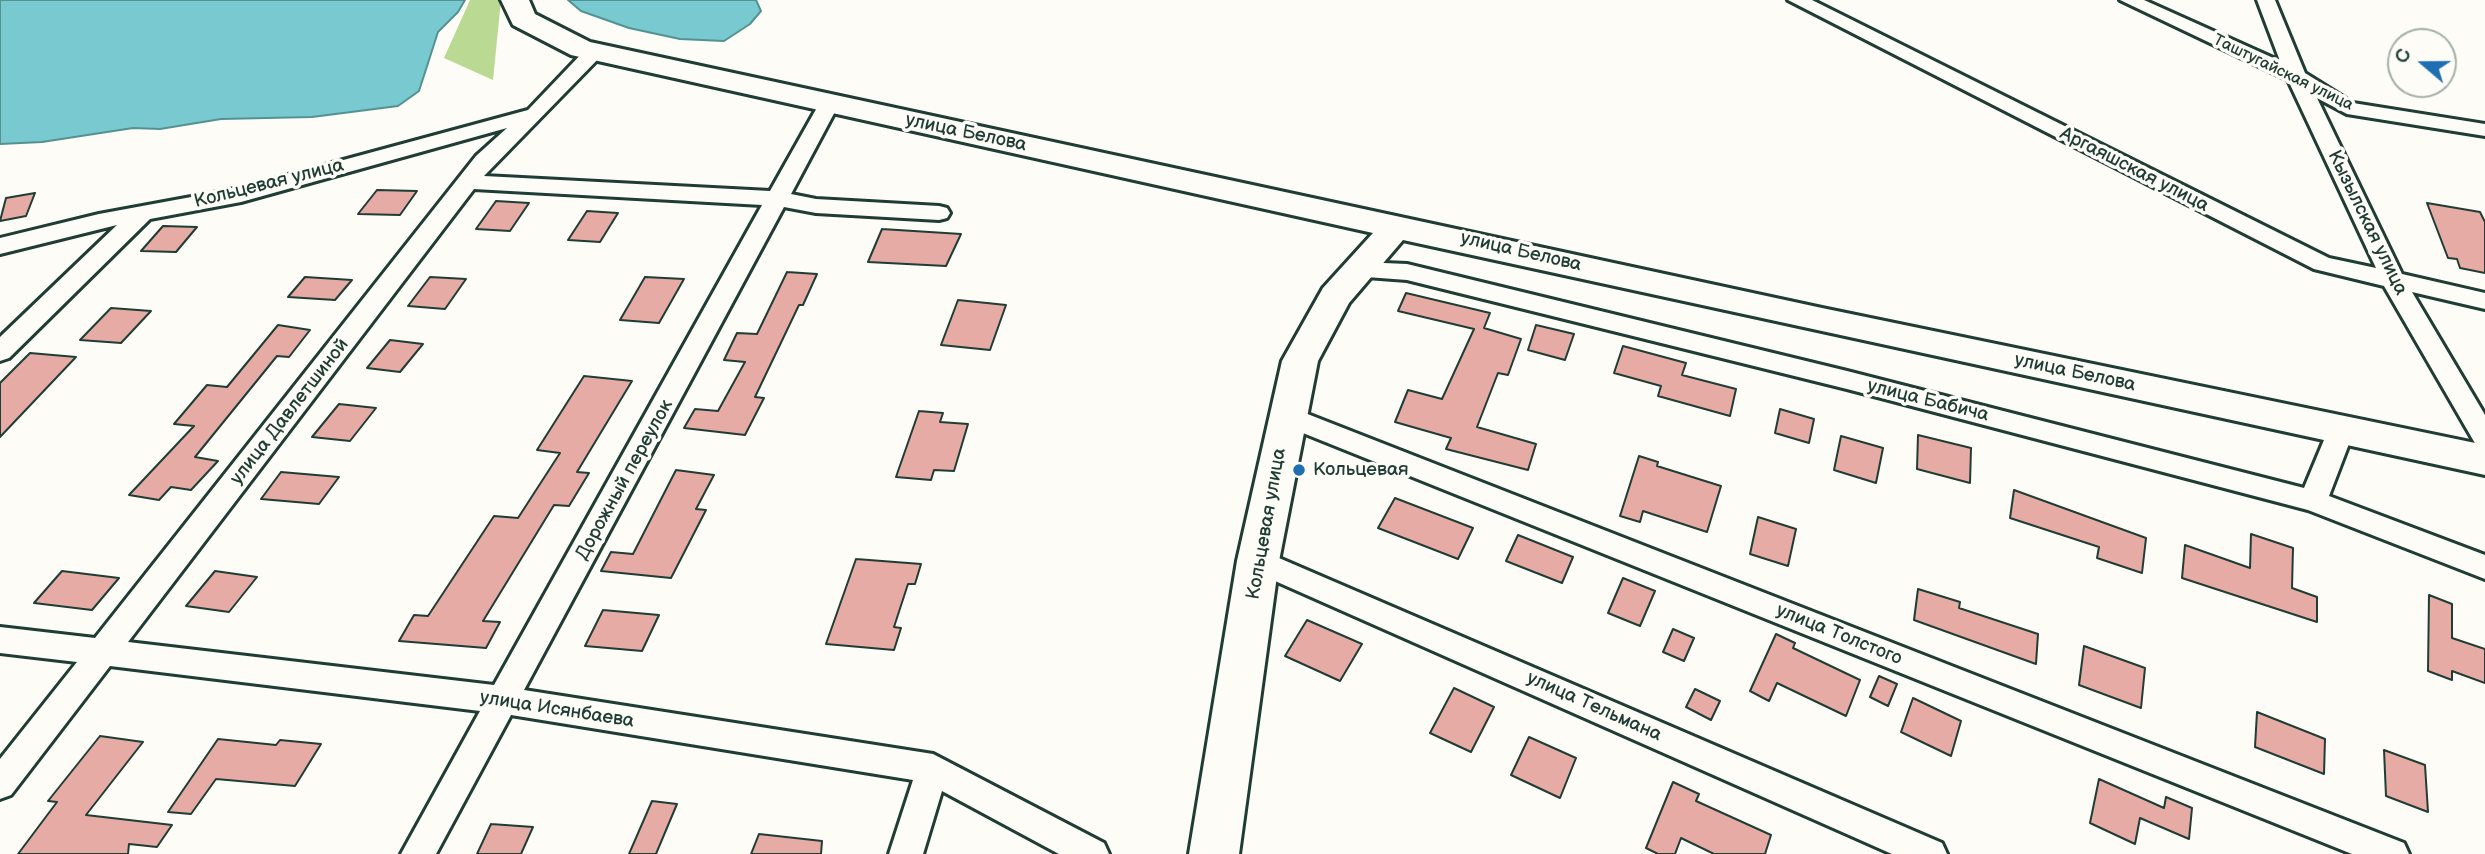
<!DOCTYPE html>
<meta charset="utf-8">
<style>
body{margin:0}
#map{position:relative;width:2485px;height:854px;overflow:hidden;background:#fdfcf7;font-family:"Balsamiq Sans",sans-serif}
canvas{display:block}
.north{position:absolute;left:2387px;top:28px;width:70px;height:70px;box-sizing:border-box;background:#fdfcf7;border:2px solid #a4b0a9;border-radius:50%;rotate:290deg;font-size:19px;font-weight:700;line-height:28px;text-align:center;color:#1f3d34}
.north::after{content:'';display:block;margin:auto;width:24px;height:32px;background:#1f6fb2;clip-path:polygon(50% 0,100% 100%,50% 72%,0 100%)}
</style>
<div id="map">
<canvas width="2485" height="854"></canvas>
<div class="north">С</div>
</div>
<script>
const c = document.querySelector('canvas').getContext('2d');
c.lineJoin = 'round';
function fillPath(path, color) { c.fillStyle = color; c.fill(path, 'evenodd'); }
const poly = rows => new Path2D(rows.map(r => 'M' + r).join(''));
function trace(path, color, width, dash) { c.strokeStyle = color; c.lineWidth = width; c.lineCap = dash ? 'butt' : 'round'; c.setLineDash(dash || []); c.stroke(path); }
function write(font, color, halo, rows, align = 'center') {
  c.font = font + ' "Balsamiq Sans",sans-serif'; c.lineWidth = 7; c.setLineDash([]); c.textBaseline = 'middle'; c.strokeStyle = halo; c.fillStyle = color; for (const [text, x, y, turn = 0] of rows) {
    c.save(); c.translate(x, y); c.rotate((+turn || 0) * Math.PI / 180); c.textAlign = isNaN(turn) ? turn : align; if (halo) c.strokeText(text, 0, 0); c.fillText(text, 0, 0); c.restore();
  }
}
fillPath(poly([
 [470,0,501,0,493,80,444,58]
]), '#bad992');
const water = poly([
 [0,0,465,0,458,12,438,32,419,91,398,106,312,117,221,119,160,129,133,128,42,142,0,144,0,0],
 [568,0,756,0,761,11,750,24,724,41,680,39,629,28,581,11,568,0]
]);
fillPath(water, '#78cad0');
trace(water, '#549292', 2);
const building = poly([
 [377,190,417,191,400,215,358,214,377,190],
 [35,193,26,216,0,221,6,198,35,193],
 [496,201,529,203,510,231,476,229,496,201],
 [2427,203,2480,212,2485,222,2485,273,2460,268,2457,259,2448,258,2427,203],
 [587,211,618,213,600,242,568,240,587,211],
 [163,226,197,227,176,252,141,251,163,226],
 [882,229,961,234,946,266,868,262,882,229],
 [787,272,817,274,803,305,799,305,755,397,764,398,745,435,684,428,695,409,718,411,745,362,724,360,737,333,757,334,787,272],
 [305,277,352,280,335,300,288,297,305,277],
 [430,277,466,279,445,309,408,306,430,277],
 [645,277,684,279,659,323,620,320,645,277],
 [1406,293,1490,313,1484,328,1521,339,1508,375,1498,373,1477,427,1536,444,1528,470,1446,449,1451,438,1395,422,1408,390,1442,399,1474,329,1398,311,1406,293],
 [958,300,1006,305,990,350,941,345,958,300],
 [111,308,151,311,121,343,80,340,111,308],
 [278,325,310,330,289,357,277,356,195,457,218,461,191,490,171,487,159,500,129,495,194,426,174,424,207,385,227,387,278,325],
 [1536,325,1574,334,1565,360,1528,350,1536,325],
 [390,340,423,344,400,372,367,368,390,340],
 [1623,346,1686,363,1682,375,1736,389,1730,416,1658,396,1661,386,1614,373,1623,346],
 [30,353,76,357,0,437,0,383,30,353],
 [584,376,632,381,577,472,589,473,569,506,554,505,483,621,500,622,486,648,399,641,414,615,428,616,494,516,518,518,560,453,537,450,584,376],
 [339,404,376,408,350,441,312,437,339,404],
 [1780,409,1814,419,1809,443,1775,433,1780,409],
 [919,411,943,413,940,422,968,424,954,471,934,470,931,480,896,477,919,411],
 [1918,435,1971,448,1970,483,1917,469,1918,435],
 [1841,436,1883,448,1876,483,1834,470,1841,436],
 [1639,456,1658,462,1657,466,1721,486,1707,532,1643,511,1640,522,1620,516,1639,456],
 [676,470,714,475,696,509,706,510,671,578,601,571,611,552,633,554,676,470],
 [281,472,339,477,319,504,261,499,281,472],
 [2014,490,2146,538,2142,573,2097,558,2099,547,2010,518,2014,490],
 [1395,498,1473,528,1458,559,1378,528,1395,498],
 [1758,517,1796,529,1788,566,1750,554,1758,517],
 [2251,534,2293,548,2292,588,2317,597,2317,622,2182,578,2185,545,2250,568,2251,534],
 [1518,535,1573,557,1562,583,1506,561,1518,535],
 [856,559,921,564,915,584,908,584,894,627,901,628,894,650,826,644,856,559],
 [62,571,119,578,92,610,34,603,62,571],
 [215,571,257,577,229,612,186,606,215,571],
 [1623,578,1655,591,1640,626,1608,613,1623,578],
 [1918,589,1960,602,1959,608,2038,634,2036,664,1914,620,1918,589],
 [2429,595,2452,604,2452,638,2485,649,2485,683,2452,671,2452,680,2428,671,2429,595],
 [603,610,659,615,642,651,585,646,603,610],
 [1307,620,1362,644,1340,681,1285,656,1307,620],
 [1673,629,1694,638,1684,661,1663,652,1673,629],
 [1776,634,1795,643,1793,648,1860,680,1846,716,1777,683,1769,701,1750,691,1776,634],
 [2084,646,2145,668,2141,708,2079,685,2084,646],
 [1879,676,1897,684,1888,706,1870,697,1879,676],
 [1454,688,1494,707,1471,752,1430,733,1454,688],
 [1695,689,1720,701,1711,720,1686,707,1695,689],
 [1913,698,1961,721,1951,756,1901,732,1913,698],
 [2257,712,2325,739,2324,774,2255,747,2257,712],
 [100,736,143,742,86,815,172,825,157,847,129,844,128,854,18,854,57,802,48,801,100,736],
 [1529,737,1576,758,1560,798,1511,775,1529,737],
 [218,739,276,745,280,740,321,744,295,786,216,779,191,814,168,812,218,739],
 [2384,750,2425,765,2428,812,2386,796,2384,750],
 [2099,779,2164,808,2166,797,2192,808,2189,839,2140,818,2135,844,2090,823,2099,779],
 [1673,782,1699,794,1696,801,1771,835,1765,854,1714,854,1681,838,1675,854,1658,854,1646,848,1673,782],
 [652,801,677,804,656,854,629,854,652,801],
 [491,824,533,827,521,854,477,854,491,824],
 [759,834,822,841,821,854,751,854,759,834]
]);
fillPath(building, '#e6aba4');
trace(building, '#1f3d34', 2);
const street = poly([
 [1788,0,1812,0,2329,258,2376,268,2288,80,2120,0,2144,0,2280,61,2257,0,2275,0,2305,73,2353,103,2485,124,2485,136,2347,114,2317,98,2402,274,2485,293,2485,309,2412,292,2485,415,2485,448,2476,445,2384,286,2314,269,1788,0],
 [594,46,601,48,604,52,601,56,484,176,770,191,819,104,829,98,839,104,791,194,816,199,939,206,947,208,950,213,947,218,939,220,816,213,784,207,524,690,933,754,1104,843,1109,854,1059,854,942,791,923,854,889,854,913,780,511,715,436,854,401,854,480,711,110,666,11,795,0,799,0,759,77,662,0,653,0,627,95,638,476,156,507,128,241,202,150,219,9,358,0,361,0,337,117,225,0,254,0,238,99,214,240,188,528,110,587,48,594,46],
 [474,189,762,205,494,685,128,642,474,189],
 [1361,262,1407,264,1847,371,2304,488,2329,428,2333,421,2342,418,2351,421,2355,428,2329,496,2485,555,2485,579,2308,510,1847,389,1407,280,1353,276,1349,270,1353,264,1361,262],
 [1287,406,2404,843,2409,854,2352,854,1278,423,1274,416,1278,409,1287,406],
 [1258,549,1942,843,1947,854,1892,854,1248,569,1244,561,1248,553,1258,549]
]);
const secondary = poly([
 [501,0,529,0,535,14,590,42,1822,308,2485,445,2485,475,1403,240,1349,303,1318,361,1279,561,1239,854,1189,854,1237,561,1282,361,1323,288,1373,233,571,55,513,25,501,0]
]);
trace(street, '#1f3d34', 6);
trace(secondary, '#1f3d34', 6);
fillPath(street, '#fdfcf7');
fillPath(secondary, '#fdfcf7');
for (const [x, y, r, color] of [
 [1299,470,7,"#1f6fb2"]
]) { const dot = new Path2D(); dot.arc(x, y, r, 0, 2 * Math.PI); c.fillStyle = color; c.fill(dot); trace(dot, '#fdfcf7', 2.5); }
write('16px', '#1f3d34', '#fdfcf7', [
 ["Таштугайская улица",2283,73,26]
]);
write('19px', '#1f3d34', '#fdfcf7', [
 ["улица Белова",966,133,12],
 ["Аргаяшская улица",2134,170,27],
 ["Кольцевая улица",269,184,-14],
 ["Кызылская улица",2367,223,64],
 ["улица Белова",1521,252,13],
 ["улица Белова",2075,373,12],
 ["улица Бабича",1928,401,14],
 ["улица Давлетшиной",290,412,-52],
 ["Дорожный переулок",625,480,-61],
 ["Кольцевая улица",1267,524,-80],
 ["улица Толстого",1839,635,22],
 ["улица Тельмана",1594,707,24],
 ["улица Исянбаева",557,710,9]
]);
write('19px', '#1f3d34', '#fdfcf7', [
 ["Кольцевая",1313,470]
], 'left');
</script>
